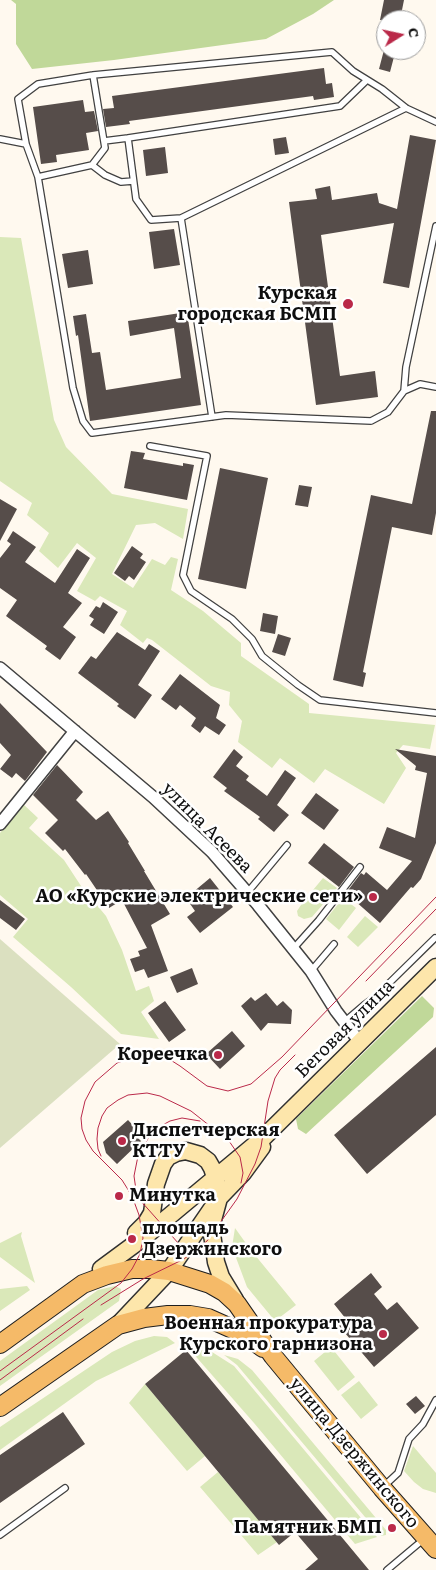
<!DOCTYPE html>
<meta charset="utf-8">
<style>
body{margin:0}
#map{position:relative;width:436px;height:1570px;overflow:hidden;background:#fff9ef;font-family:Literata,serif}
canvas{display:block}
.north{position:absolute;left:376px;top:10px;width:50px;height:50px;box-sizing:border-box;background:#fff;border:1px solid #9f9f9f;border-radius:50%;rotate:80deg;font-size:14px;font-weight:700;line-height:20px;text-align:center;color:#0e0e0e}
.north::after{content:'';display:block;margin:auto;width:18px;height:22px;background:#ba2949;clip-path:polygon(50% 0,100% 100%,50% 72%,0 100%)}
</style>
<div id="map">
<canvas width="436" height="1570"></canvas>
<div class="north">С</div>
</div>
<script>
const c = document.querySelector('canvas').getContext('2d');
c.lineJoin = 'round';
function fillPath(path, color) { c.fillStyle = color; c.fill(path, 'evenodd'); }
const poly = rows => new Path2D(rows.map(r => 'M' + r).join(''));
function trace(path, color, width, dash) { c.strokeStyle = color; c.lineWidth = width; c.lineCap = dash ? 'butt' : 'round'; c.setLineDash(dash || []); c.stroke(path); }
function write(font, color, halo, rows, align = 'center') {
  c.font = font + ' Literata,serif'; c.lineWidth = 5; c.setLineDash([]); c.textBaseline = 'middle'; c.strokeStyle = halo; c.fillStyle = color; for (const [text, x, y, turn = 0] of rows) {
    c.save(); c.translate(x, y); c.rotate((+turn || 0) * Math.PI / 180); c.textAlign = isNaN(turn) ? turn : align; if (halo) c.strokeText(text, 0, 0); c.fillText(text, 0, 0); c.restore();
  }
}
fillPath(poly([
 [0,237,21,238,54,420,66,447,112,494,188,509,183,539,155,523,136,525,112,574,133,588,152,559,165,565,171,557,178,559,171,590,203,611,241,643,241,656,309,704,309,713,435,725,430,749,403,745,396,753,406,768,384,804,325,769,314,783,280,758,272,768,238,742,242,721,229,705,230,692,211,686,152,640,147,638,143,643,120,625,127,611,100,596,95,601,77,591,96,558,77,543,58,568,39,551,49,533,27,515,32,503,0,481],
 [23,804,38,818,29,828,64,860,81,886,106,916,122,950,136,991,149,986,154,1001,141,1012,159,1039,121,1034,71,987,13,937,28,919,0,895,0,833],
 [323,878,337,888,312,917,304,919,298,916,297,911,303,902],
 [343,898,356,908,339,930,326,919],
 [365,916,378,927,358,947,347,937],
 [235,1228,250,1249,296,1305,275,1321,247,1287,232,1247],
 [22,1232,21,1236,35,1283,0,1257,0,1243],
 [27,1286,30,1290,0,1311,0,1289],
 [115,1286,121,1289,119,1301,0,1386,0,1361,98,1290],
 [154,1336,167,1337,175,1343,96,1381,0,1450,0,1427,112,1352,135,1341],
 [331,1347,355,1377,338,1391,314,1361],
 [194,1349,212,1352,234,1366,377,1537,355,1544,254,1423,191,1351],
 [224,1355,238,1359,252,1370,386,1530,386,1535,381,1536,237,1365],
 [359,1381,378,1405,361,1419,341,1395],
 [145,1384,205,1456,187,1471,129,1403],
 [413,1446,436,1473,436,1493,423,1489,414,1482,404,1471],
 [218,1472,277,1542,258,1555,200,1487]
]), '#dae8b9');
fillPath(poly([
 [11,0,334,0,313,14,266,39,114,60,32,69,16,44,16,4],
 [422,996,434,1008,433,1017,306,1134,298,1129,296,1119]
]), '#c0d899');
fillPath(poly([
 [0,939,120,1044,0,1148]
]), '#dbe0c0');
fillPath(poly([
 [384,0,404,0,400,20,380,20],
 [384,50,395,53,390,72,379,69],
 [324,68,326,84,332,83,334,97,314,100,313,96,129,121,130,124,106,127,103,109,114,108,112,96],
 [83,100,85,112,94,111,98,131,86,133,89,150,56,155,57,162,41,164,33,107],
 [410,135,436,140,409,288,383,283,394,223,321,235,340,376,375,371,378,397,316,405,289,202,317,199,315,189,330,186,332,200,377,193,379,203,397,209],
 [286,137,289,153,275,155,273,139],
 [165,147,168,173,146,176,143,150],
 [174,229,180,265,154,269,149,232],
 [88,250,93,284,68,288,62,254],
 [187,312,201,405,90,421,78,335,76,336,73,316,86,314,92,353,100,352,106,390,181,378,174,328,130,336,128,321],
 [431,411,436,411,436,513,432,535,392,527,363,672,366,673,363,687,333,680,371,495,412,504],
 [131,451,145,453,143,459,183,466,183,463,194,465,187,500,124,488],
 [220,468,268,478,246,589,198,579],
 [299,485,312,487,308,507,295,505],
 [0,499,17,509,0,541],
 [13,531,36,547,25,562,55,583,77,549,90,558,68,593,82,603,63,627,76,637,60,660,45,649,47,646,6,616,17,600,0,588,0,558,11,544,7,541],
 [132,546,143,554,140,558,146,562,134,580,129,576,125,581,114,573],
 [103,602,118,612,104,634,90,625,94,619,89,616,96,606,100,608],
 [263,613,278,616,275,634,260,631],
 [117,632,145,650,149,644,160,651,138,685,152,695,135,719,117,706,119,704,78,673,91,656,96,659],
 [278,634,291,638,285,656,272,652],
 [180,674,220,705,216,718,226,725,219,735,205,726,200,733,191,726,196,718,180,705,176,710,161,699],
 [0,703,47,752,25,781,16,773,12,778,0,769,11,755,0,743],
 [234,749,243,757,236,766,249,776,246,780,267,796,285,770,296,778,277,805,289,815,274,832,258,819,260,817,224,791,227,788,213,777],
 [395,749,436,756,436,843,421,879,413,888,411,887,380,923,346,893,361,873,364,875,366,872,387,890,412,861,379,848,387,827,415,838,427,773,415,770,416,766],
 [57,765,83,792,76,800,96,820,108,811,129,842,128,843,145,871,144,871,170,914,151,925,168,971,148,978,144,969,135,972,130,959,140,956,138,951,147,948,122,900,109,908,86,874,85,875,65,849,63,851,45,833,58,820,33,795],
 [316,793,339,810,324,830,301,813],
 [324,843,354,867,339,887,308,863],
 [210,878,233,907,200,933,187,917,195,911,186,898],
 [0,900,25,919,16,930,0,918],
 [192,968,198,984,177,993,170,977],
 [266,993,277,1006,283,1001,292,1010,291,1024,268,1023,261,1031,241,1006,251,997,255,1001],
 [165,1001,186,1030,169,1042,148,1013],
 [232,1031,245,1046,220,1069,206,1054],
 [436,1047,436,1115,367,1174,334,1135],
 [128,1120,142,1135,138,1138,141,1141,117,1164,106,1153,103,1142],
 [371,1273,382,1287,374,1294,387,1310,397,1302,419,1328,374,1367,339,1326,346,1319,334,1304],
 [186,1350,320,1511,369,1570,305,1570,318,1559,295,1532,279,1545,145,1384],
 [416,1396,425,1406,415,1414,406,1404],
 [63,1412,85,1444,0,1503,0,1455]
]), '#564d4a');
const lane = poly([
 [436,122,406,108,382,89,353,71,332,52,93,75,38,84,18,99,26,144,38,177,73,388,83,421,92,433,226,415,371,421,388,412,404,391,406,367,436,226],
 [0,139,26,144],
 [104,141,128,138],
 [92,165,105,175,121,182,133,181],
 [38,177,92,165,105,148,93,75],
 [181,218,151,220,136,199,128,138,340,106,367,80],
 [404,391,420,384,436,387],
 [212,417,181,218,406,108],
 [150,446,207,456,183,575,191,591,232,619,252,639,262,656,298,685,320,700,436,713],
 [247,893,287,845],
 [293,949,319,920,360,867],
 [311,971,334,944],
 [344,1022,364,1005,375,997,435,938],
 [384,1486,398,1473,409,1439,423,1424,436,1400],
 [0,1535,65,1488],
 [387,1570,424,1539]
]);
const street = poly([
 [0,668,153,797,212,852,258,905,311,971,336,1011,359,1041],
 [0,824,75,731]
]);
const secondary = poly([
 [136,1233,146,1223,152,1213,156,1184,163,1164,168,1157,176,1153,186,1151,200,1155,208,1161,212,1168,215,1177,219,1198,213,1220,212,1234,216,1262,221,1277,235,1300],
 [101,1269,143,1238,263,1138,436,967],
 [118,1325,169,1271,219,1198,243,1173,262,1147]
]);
const primary = poly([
 [0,1344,83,1284,107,1275,132,1269,150,1269,169,1271,210,1284,224,1292,237,1304,273,1356,382,1488,436,1549],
 [0,1407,118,1325,144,1318,168,1315,190,1315,208,1318,244,1334,263,1348]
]);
trace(lane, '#414141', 8);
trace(street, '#414141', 14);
trace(secondary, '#303030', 19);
trace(primary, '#1f1f1f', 20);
trace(lane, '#fff', 5.5);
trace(street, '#fff', 11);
trace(secondary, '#fde6ab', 16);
trace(primary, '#f5ba68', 18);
trace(poly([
 [366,981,436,909],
 [101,1156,98,1149,97,1139,98,1128,102,1116,107,1108,118,1100,128,1095,147,1093,160,1096,191,1111,229,1141,240,1157,243,1173,241,1183],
 [140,1200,179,1244],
 [144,1205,136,1190,134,1176,138,1156,149,1137,157,1128,170,1121,182,1118,200,1121],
 [101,1305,143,1279,184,1259,207,1241,237,1199,255,1164,261,1147,268,1101,275,1078,280,1070,295,1055],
 [0,1371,121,1283,132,1269,140,1254,143,1238,139,1215,132,1196,122,1180,93,1151,86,1140,82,1129,81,1118,85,1101,95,1082,117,1063,132,1058,158,1056,169,1059,180,1066,207,1086,228,1091,251,1084,282,1057,436,897],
 [0,1380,83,1319]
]), '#ba2949', 1);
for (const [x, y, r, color] of [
 [348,304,6,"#ba2949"],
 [373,897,5,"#ba2949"],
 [218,1055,5,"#ba2949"],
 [122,1141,5,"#ba2949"],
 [119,1196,5,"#ba2949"],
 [132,1239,5,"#ba2949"],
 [383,1334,5,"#ba2949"],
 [392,1528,5,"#ba2949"]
]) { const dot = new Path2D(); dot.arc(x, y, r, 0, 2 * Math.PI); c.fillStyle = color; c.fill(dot); trace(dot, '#fff', 2); }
write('bold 18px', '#0e0e0e', '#fff', [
 ["Курская",337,294],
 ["городская БСМП",337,315],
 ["АО «Курские электрические сети»",363,897],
 ["Кореечка",208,1055],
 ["Диспетчерская",132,1131,"left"],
 ["КТТУ",132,1152,"left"],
 ["Минутка",129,1196,"left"],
 ["площадь",142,1229,"left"],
 ["Дзержинского",142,1250,"left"],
 ["Военная прокуратура",373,1324],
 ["Курского гарнизона",373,1345],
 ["Памятник БМП",382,1528]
], 'right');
write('18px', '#0e0e0e', '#fff', [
 ["улица Асеева",207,828,45],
 ["Беговая улица",345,1029,-45],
 ["улица Дзержинского",354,1453,50]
]);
</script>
